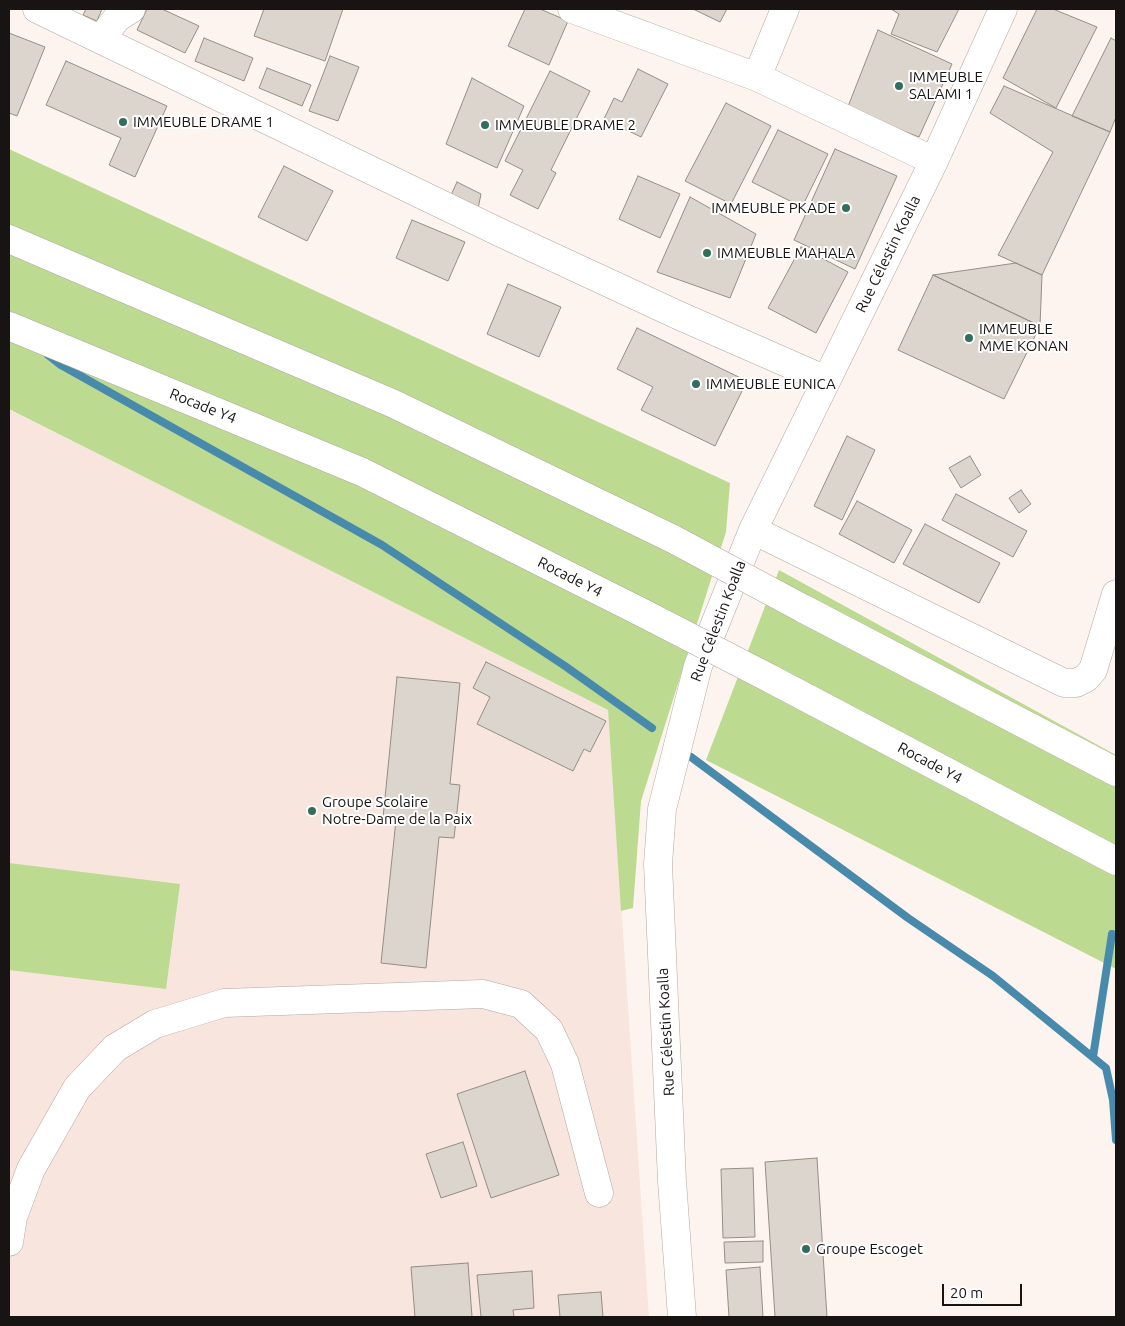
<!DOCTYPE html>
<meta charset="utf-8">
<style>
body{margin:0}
#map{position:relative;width:1125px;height:1326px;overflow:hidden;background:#fef4ef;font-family:Ubuntu,sans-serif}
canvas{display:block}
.frame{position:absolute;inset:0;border:10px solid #181413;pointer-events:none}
.scale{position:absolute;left:942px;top:1284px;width:80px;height:22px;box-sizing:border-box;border:2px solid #181413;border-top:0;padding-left:6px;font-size:15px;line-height:18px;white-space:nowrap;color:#181413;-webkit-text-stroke:4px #fff;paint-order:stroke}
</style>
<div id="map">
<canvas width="1125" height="1326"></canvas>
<div class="frame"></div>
<div class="scale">20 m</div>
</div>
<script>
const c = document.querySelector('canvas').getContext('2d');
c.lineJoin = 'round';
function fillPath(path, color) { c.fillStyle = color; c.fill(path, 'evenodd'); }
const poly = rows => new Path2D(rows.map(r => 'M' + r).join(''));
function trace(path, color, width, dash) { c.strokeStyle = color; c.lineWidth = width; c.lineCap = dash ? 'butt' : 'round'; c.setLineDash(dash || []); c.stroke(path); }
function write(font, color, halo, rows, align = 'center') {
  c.font = font + ' Ubuntu,sans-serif'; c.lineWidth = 4; c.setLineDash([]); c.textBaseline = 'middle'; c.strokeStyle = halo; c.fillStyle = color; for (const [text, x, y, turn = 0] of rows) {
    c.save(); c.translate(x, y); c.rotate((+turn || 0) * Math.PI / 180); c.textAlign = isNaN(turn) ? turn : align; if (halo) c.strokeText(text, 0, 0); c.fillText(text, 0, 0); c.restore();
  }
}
fillPath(poly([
 [9,409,608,710,649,1317,9,1317]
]), '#f8e6de');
fillPath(poly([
 [9,149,730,483,726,532,641,801,633,908,621,911,608,710,9,409],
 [779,570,1116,755,1116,969,706,760],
 [9,863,180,884,166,989,9,970]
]), '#bcdb90');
trace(poly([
 [47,354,61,365,382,545,565,666,652,728],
 [691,757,908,918,993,976,1106,1068,1113,1100,1116,1140],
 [1093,1057,1112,934]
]), '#488aab', 8);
const building = poly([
 [86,9,102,9,97,21,83,15,86,9],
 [147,9,162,9,199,26,185,53,137,30,147,9],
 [264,9,343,9,325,61,254,36,264,9],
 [525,9,540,9,568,21,549,65,508,46,525,9],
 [693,9,727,9,720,22,693,9],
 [891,9,959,9,937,52,891,34,899,14,891,9],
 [1037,9,1053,9,1097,27,1056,108,1003,78,1037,9],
 [878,30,952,64,919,137,847,109,878,30],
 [9,33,45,47,17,116,9,113,9,33],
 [204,38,253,58,244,81,195,61,204,38],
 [1111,38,1116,41,1116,117,1110,132,1072,116,1111,38],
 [330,56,359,67,338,121,309,111,330,56],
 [66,61,167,106,135,177,109,165,121,138,46,105,66,61],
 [267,68,311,85,302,106,259,88,267,68],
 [638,69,668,84,641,137,604,119,614,98,622,102,638,69],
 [550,71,590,91,551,170,556,173,538,209,510,195,523,170,505,161,550,71],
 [472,78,524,106,497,168,446,144,472,78],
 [1004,86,1110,132,1042,275,998,255,1053,152,990,113,1004,86],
 [726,103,771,126,731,204,685,181,726,103],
 [778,130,828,154,802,207,752,182,778,130],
 [835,149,897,176,855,269,794,240,835,149],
 [284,166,333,191,307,241,258,217,284,166],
 [638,176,680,194,660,238,619,219,638,176],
 [457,182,481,194,478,209,451,195,457,182],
 [690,197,756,234,730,298,657,272,690,197],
 [412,220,465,242,448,281,396,258,412,220],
 [801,247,848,272,816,333,768,308,801,247],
 [1016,263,1042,275,1040,326,933,275,1016,263],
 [933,275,1040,326,1004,399,898,350,933,275],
 [508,284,561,307,539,357,487,334,508,284],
 [637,328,747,381,715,446,641,410,653,387,617,369,637,328],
 [847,436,875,450,842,520,814,506,847,436],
 [970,456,981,475,961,488,949,468,970,456],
 [1021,490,1031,504,1019,513,1009,498,1021,490],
 [956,494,1027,531,1013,557,942,520,956,494],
 [857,501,912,530,894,563,839,534,857,501],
 [925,524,1000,563,979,603,903,564,925,524],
 [486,662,606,721,590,752,584,749,573,771,477,724,490,697,473,688,486,662],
 [397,677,460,683,450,784,460,785,454,838,439,837,426,968,381,963,396,820,383,818,397,677],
 [525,1071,559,1175,491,1198,457,1094,525,1071],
 [463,1142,477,1186,441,1198,426,1154,463,1142],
 [817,1158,827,1317,775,1317,765,1162,817,1158],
 [753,1168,755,1237,723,1238,721,1169,753,1168],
 [763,1241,763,1262,725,1263,724,1242,763,1241],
 [468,1263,472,1317,415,1317,411,1267,468,1263],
 [760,1267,763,1317,729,1317,726,1270,760,1267],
 [532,1271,534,1308,513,1310,514,1317,481,1317,477,1275,532,1271],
 [601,1292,603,1317,560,1317,558,1295,601,1292]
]);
fillPath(building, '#dbd5cd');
trace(building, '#938e86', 1);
const minor = poly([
 [37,9,501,233,680,316,826,380],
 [572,9,757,77,934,161],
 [101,39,117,18,131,9],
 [757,77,785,9],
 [753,530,1064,683,1076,683,1086,678,1093,670,1116,594],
 [9,1242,13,1217,31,1169,77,1088,115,1048,155,1024,224,1003,483,994,521,1004,549,1030,565,1064,599,1193],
 [682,1317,672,1181,658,864,662,809,698,666,753,530,934,161,1003,9]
]);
const highway = poly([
 [9,239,394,404,673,539],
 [9,326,362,472,639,611],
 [802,608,1116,772],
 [771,679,1116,861]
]);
trace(minor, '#b2a8a3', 29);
trace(highway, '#b2a8a3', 29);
trace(minor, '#fff', 28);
trace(highway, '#fff', 28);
const highwayBridge = poly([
 [673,539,802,608],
 [639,611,771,679]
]);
trace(highwayBridge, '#b2a8a3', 29, []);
trace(highwayBridge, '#fff', 28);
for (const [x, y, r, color] of [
 [899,86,5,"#326e59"],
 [123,122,5,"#326e59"],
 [485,125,5,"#326e59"],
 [846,208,5,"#326e59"],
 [707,253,5,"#326e59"],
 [969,338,5,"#326e59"],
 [696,384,5,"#326e59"],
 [312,811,5,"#326e59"],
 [806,1249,5,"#326e59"]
]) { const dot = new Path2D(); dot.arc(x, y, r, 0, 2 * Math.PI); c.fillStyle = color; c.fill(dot); trace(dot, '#fff', 2); }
write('15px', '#181413', '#fff', [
 ["IMMEUBLE",909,77],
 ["SALAMI 1",909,94],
 ["IMMEUBLE DRAME 1",133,122],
 ["IMMEUBLE DRAME 2",495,125],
 ["IMMEUBLE PKADE",836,208,"right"],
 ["IMMEUBLE MAHALA",717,253],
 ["IMMEUBLE",979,329],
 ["MME KONAN",979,346],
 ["IMMEUBLE EUNICA",706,384],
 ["Groupe Scolaire",322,802],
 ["Notre-Dame de la Paix",322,819],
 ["Groupe Escoget",816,1249]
], 'left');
write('15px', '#181413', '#fff', [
 ["Rue Célestin Koalla",888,254,-64],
 ["Rocade Y4",203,406,22],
 ["Rocade Y4",570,577,27],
 ["Rue Célestin Koalla",718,621,-69],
 ["Rocade Y4",930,763,28],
 ["Rue Célestin Koalla",666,1032,-93]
]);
</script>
